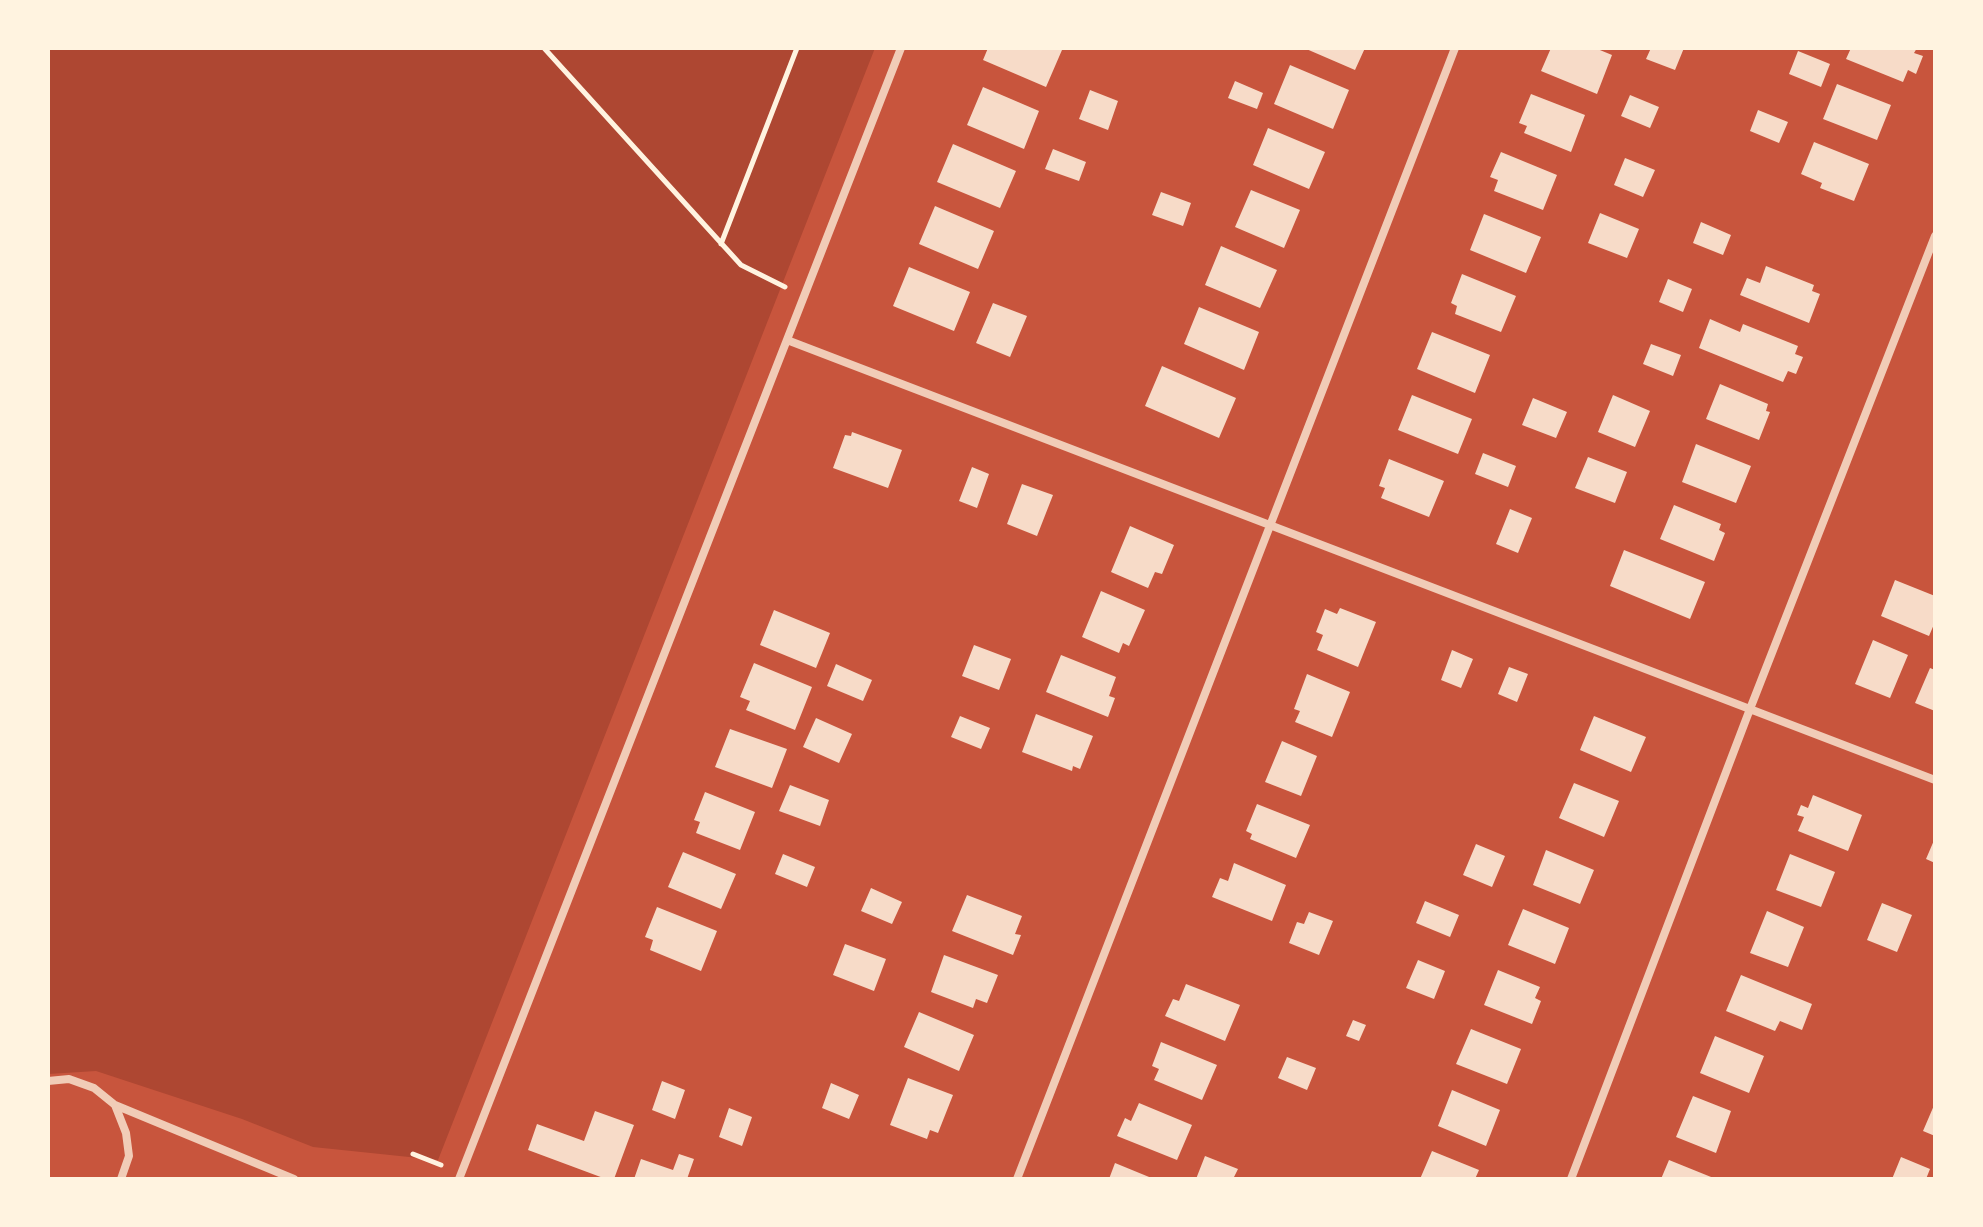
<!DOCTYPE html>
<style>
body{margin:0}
#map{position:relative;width:1983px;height:1227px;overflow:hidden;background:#c8553d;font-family:Barlow,sans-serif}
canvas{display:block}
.frame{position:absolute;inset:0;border:50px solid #fff3e0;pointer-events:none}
</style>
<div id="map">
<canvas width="1983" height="1227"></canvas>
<div class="frame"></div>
</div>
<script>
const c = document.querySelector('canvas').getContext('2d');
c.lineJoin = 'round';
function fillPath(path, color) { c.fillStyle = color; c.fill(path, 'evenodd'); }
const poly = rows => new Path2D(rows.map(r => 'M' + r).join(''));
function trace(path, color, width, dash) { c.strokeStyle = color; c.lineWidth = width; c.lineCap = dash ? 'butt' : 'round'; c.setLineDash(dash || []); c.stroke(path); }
fillPath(poly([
 [48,48,875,48,438,1160,313,1147,242,1119,96,1071,48,1074]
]), '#ae4732');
fillPath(poly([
 [988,48,1057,48,1062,50,1046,87,983,60],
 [1304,48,1365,48,1355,70],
 [1551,48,1595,48,1612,55,1597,94,1541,71],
 [1651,48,1684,48,1675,70,1646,59],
 [1851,48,1917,48,1914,53,1923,56,1916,74,1908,70,1903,82,1846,59],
 [1798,51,1830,64,1821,87,1789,74],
 [1290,65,1349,90,1333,129,1274,104],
 [1235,81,1263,93,1257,109,1228,98],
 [1837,84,1891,105,1877,140,1823,119],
 [983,87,1039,111,1024,149,967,125],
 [1090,90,1118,101,1108,130,1079,119],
 [1531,94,1585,115,1571,152,1524,133,1527,126,1519,123],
 [1630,95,1659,107,1650,128,1621,116],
 [1758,110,1788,122,1779,143,1750,131],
 [1268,128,1325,152,1309,189,1253,165],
 [1814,142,1869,164,1854,201,1820,188,1822,183,1801,174],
 [953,144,1016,171,1000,208,937,182],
 [1053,149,1086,162,1079,181,1045,169],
 [1501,152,1557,175,1543,210,1494,191,1498,180,1490,177],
 [1625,158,1655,170,1643,197,1614,185],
 [1251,190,1300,210,1284,248,1235,227],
 [1161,192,1191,203,1183,226,1152,215],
 [935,206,994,231,978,269,919,244],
 [1600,213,1639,229,1627,258,1588,243],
 [1484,214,1541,237,1526,273,1470,250],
 [1701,222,1731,235,1723,255,1693,243],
 [1221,246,1277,270,1260,308,1205,285],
 [1766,266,1814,285,1812,291,1820,294,1809,323,1740,295,1747,278,1760,283],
 [909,267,970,292,954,331,893,306],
 [1462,274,1516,296,1501,332,1455,314,1457,306,1451,303],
 [1668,279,1692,289,1683,312,1659,302],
 [993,303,1027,316,1010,357,976,343],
 [1199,307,1259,332,1244,370,1184,344],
 [1710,319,1740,332,1743,324,1798,346,1795,354,1803,357,1796,374,1788,371,1783,382,1699,348],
 [1432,332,1490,355,1475,393,1417,369],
 [1651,344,1681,355,1673,376,1643,364],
 [1162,366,1236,398,1219,438,1145,406],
 [1720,384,1768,404,1766,411,1770,412,1759,440,1706,419],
 [1412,395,1472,419,1458,454,1398,430],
 [1613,395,1650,411,1635,447,1598,432],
 [1533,398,1567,412,1556,438,1522,425],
 [852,432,902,450,888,488,833,468,845,435,851,436],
 [1696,444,1751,466,1736,503,1682,482],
 [1483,453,1516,466,1508,487,1475,474],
 [1588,457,1627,472,1615,503,1575,488],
 [1389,459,1444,481,1429,517,1381,498,1385,488,1379,486],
 [972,467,989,474,977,508,959,501],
 [1022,484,1053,495,1037,536,1007,524],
 [1674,505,1721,524,1719,530,1725,533,1714,561,1660,539],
 [1510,509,1532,518,1518,553,1496,544],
 [1130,526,1174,545,1162,574,1155,572,1148,588,1111,572],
 [1624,550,1705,582,1690,619,1610,586],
 [1895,580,1935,596,1935,622,1929,636,1881,616],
 [1101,591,1145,610,1129,646,1123,643,1119,653,1082,637],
 [1340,608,1376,622,1358,667,1317,650,1323,635,1316,632,1325,609,1337,614],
 [774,610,830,633,816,668,760,645],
 [1873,640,1908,655,1890,698,1855,684],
 [974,645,1011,659,999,690,962,676],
 [1452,650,1473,659,1461,688,1441,680],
 [1061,655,1116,677,1109,696,1115,698,1108,717,1046,692],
 [754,663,812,687,795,730,746,710,750,701,740,697],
 [836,664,872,680,863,701,827,686],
 [1509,667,1528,674,1517,702,1498,694],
 [1930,668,1935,670,1935,711,1915,703],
 [1307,674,1350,692,1332,737,1295,722,1300,711,1294,709],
 [1036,714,1093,736,1080,769,1073,766,1072,771,1022,752],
 [960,716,990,728,981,749,951,737],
 [1594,716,1646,737,1631,772,1580,750],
 [816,718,852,734,839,763,803,747],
 [730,729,787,749,772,788,715,767],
 [1282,741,1317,756,1301,796,1265,782],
 [1574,783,1619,801,1604,837,1559,818],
 [790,785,829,800,820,826,779,811],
 [705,792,755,812,740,850,696,833,700,822,694,820],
 [1813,795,1862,815,1848,851,1798,831,1804,817,1797,815,1801,805,1808,808],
 [1257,804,1310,825,1296,858,1250,839,1252,834,1246,831],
 [1935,838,1935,863,1926,859],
 [1476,844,1505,856,1492,887,1463,875],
 [1546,850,1594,870,1580,904,1533,885],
 [683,852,736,874,721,909,668,887],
 [783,854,815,867,807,887,775,874],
 [1790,854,1835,872,1821,907,1776,890],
 [1234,863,1286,885,1272,921,1212,897,1220,878,1228,881],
 [871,888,902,902,892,924,861,911],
 [967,895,1022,916,1015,934,1021,935,1013,955,952,931],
 [1425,901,1459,915,1450,937,1416,923],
 [1882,903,1912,915,1897,952,1867,940],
 [657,907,717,931,701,971,650,950,653,940,645,937],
 [1523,909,1569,928,1555,964,1508,945],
 [1767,911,1804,927,1788,967,1750,953],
 [1309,912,1333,921,1319,955,1289,943,1297,922,1304,924],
 [845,944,886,959,874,991,833,975],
 [944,955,998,975,987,1003,976,999,973,1008,931,992],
 [1418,960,1445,971,1434,999,1406,988],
 [1498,970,1540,987,1535,998,1541,1001,1532,1024,1484,1005],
 [1741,975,1812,1004,1802,1030,1780,1021,1775,1031,1726,1011],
 [1186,984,1240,1005,1225,1041,1165,1016,1173,999,1179,1001],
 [919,1012,974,1035,959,1071,904,1047],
 [1353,1020,1366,1025,1359,1041,1346,1036],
 [1471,1029,1521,1049,1507,1084,1456,1064],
 [1715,1036,1764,1056,1749,1093,1700,1073],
 [1161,1042,1217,1065,1202,1100,1154,1080,1159,1069,1152,1066],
 [1287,1057,1316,1068,1307,1090,1278,1078],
 [908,1078,953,1095,938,1133,930,1130,927,1139,890,1125],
 [662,1081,685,1090,675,1119,652,1110],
 [831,1083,859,1095,849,1119,822,1108],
 [1452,1090,1500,1110,1486,1146,1438,1126],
 [1693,1096,1731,1111,1716,1153,1676,1137],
 [1139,1103,1192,1125,1177,1160,1117,1136,1125,1118,1131,1121],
 [1935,1103,1935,1136,1923,1131],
 [729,1108,752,1117,742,1146,719,1137],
 [595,1111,634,1125,614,1179,606,1179,528,1150,537,1124,584,1141],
 [1432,1151,1479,1170,1475,1179,1420,1179],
 [679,1154,694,1159,687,1179,634,1179,641,1159,673,1170],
 [1205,1156,1238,1169,1233,1179,1196,1179],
 [1901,1157,1930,1169,1926,1179,1892,1179],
 [1669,1160,1716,1179,1661,1179],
 [1115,1163,1154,1179,1109,1179]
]), '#f7dbc8');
trace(poly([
 [544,48,741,265,785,287],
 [721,244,797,48],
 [413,1154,441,1165]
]), '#fff3e0', 5);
trace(poly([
 [787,340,1935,780],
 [48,1081,69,1079,94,1088,115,1105,126,1133,129,1156,121,1179],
 [115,1105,294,1179],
 [459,1179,901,48],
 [1017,1179,1455,48],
 [1571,1179,1750,709,1935,236]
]), '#f1ccb7', 8);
</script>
